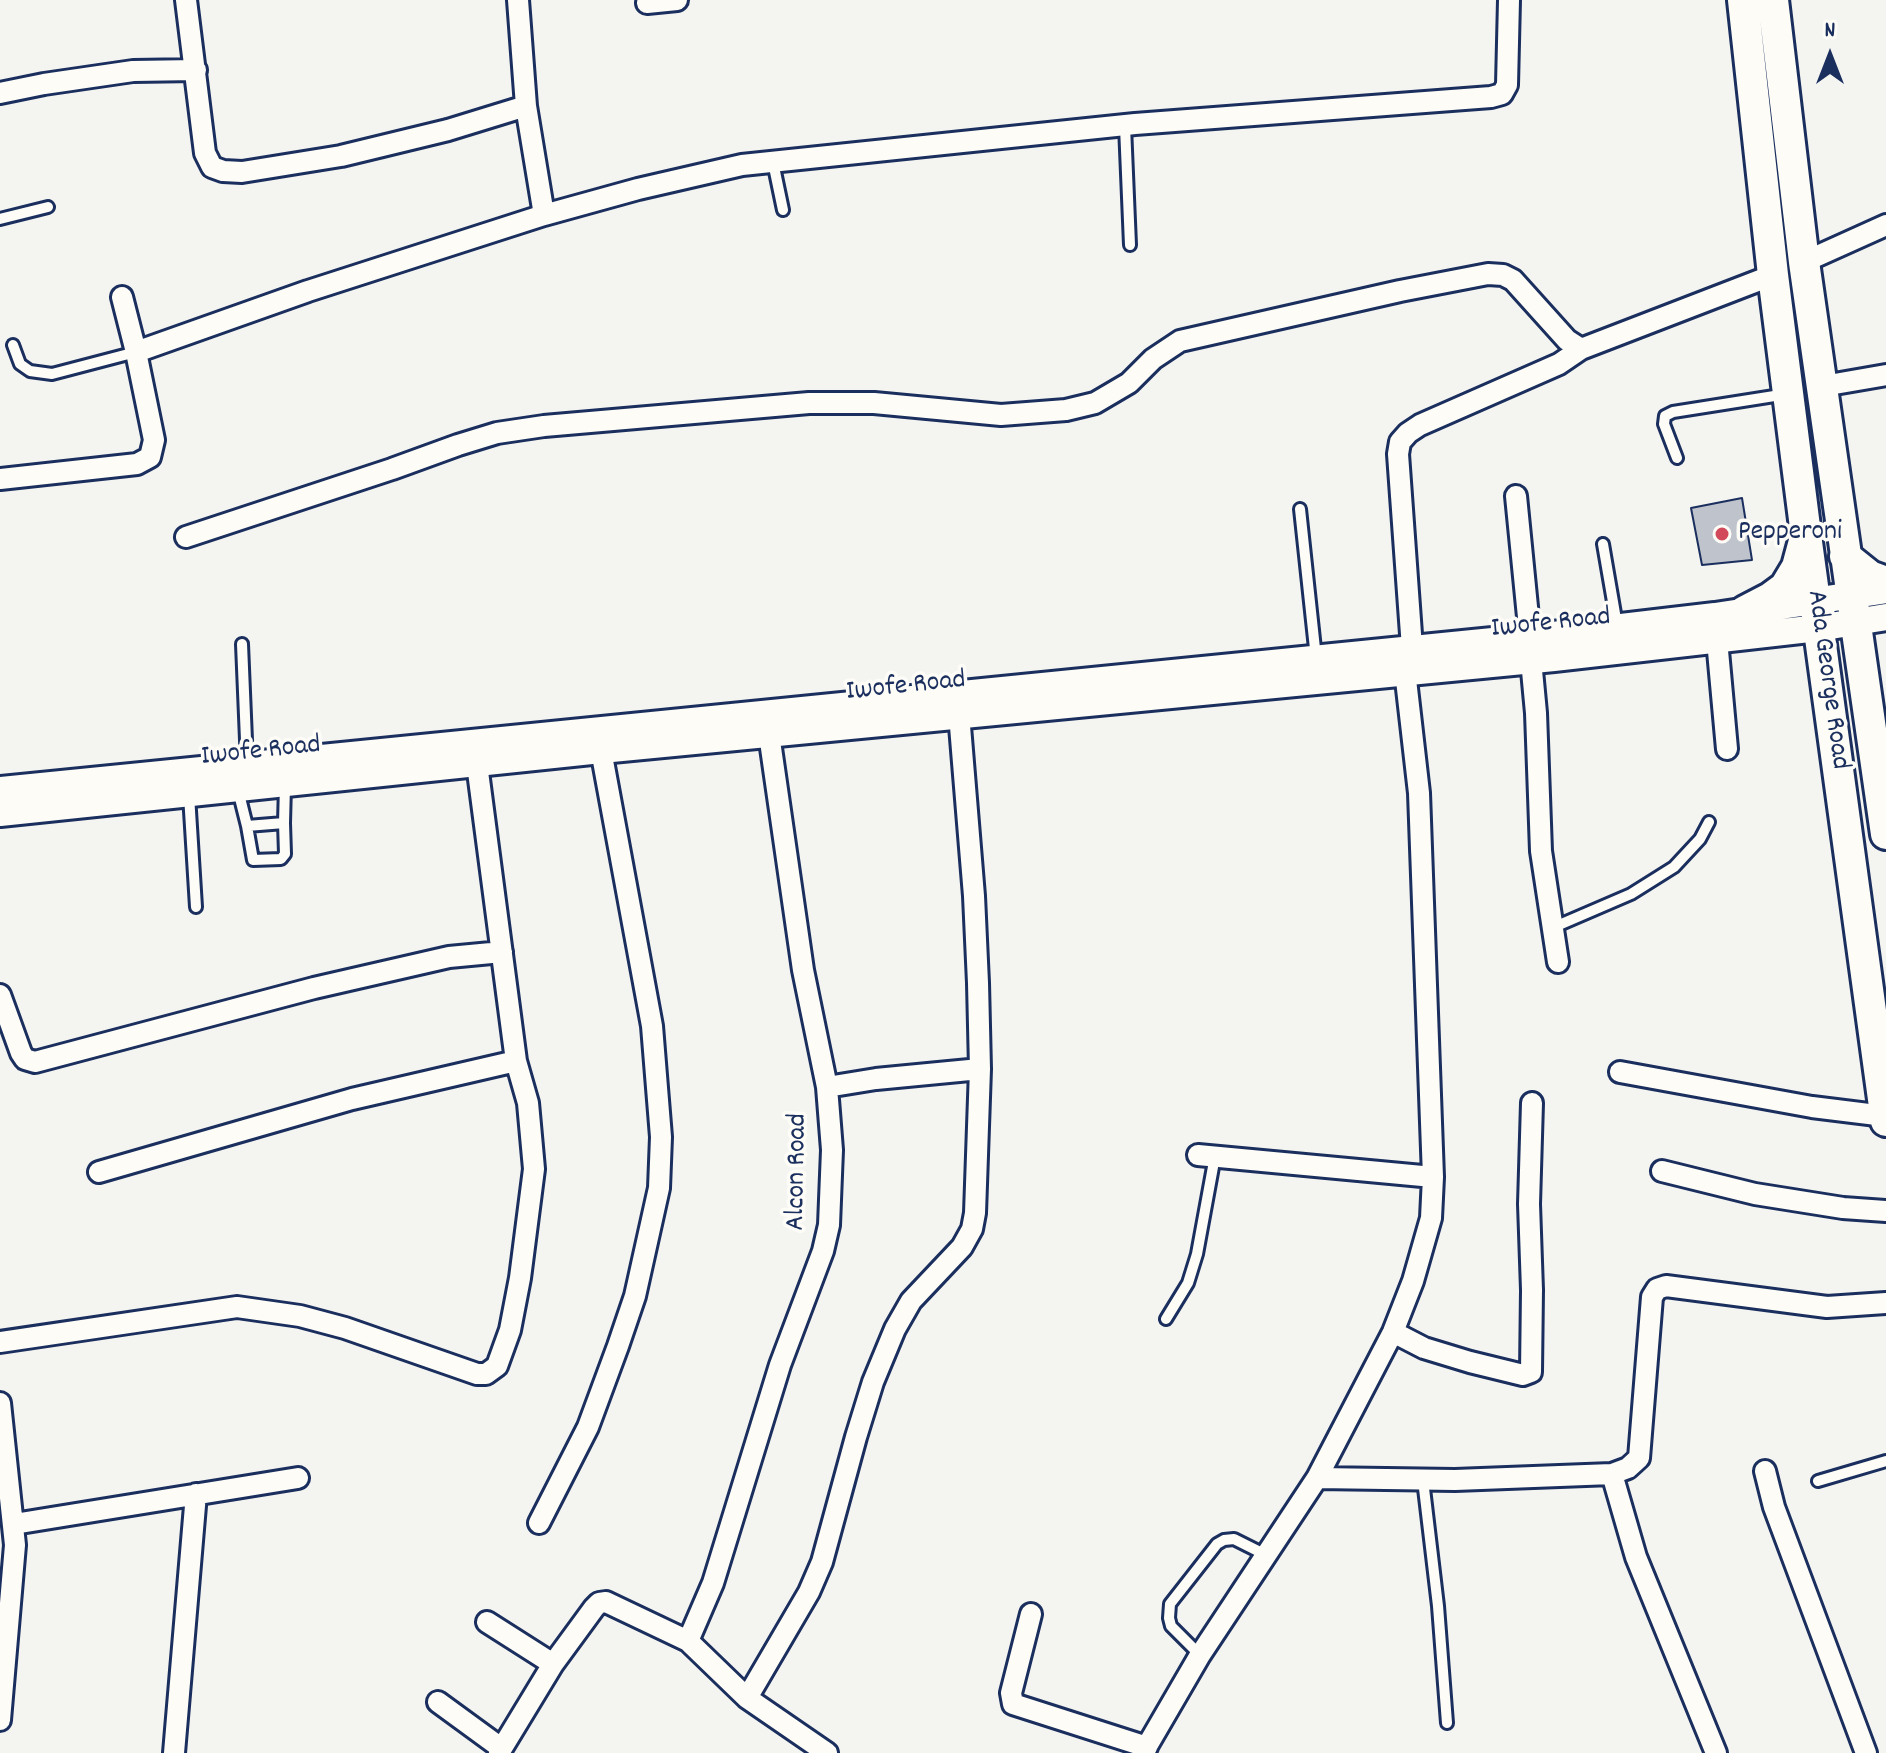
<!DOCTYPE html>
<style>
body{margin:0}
#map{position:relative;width:1886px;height:1753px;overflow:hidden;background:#f4f4f1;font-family:Dekko,sans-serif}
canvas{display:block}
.north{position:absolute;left:1790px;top:16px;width:80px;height:80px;-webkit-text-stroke:6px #fdfcf7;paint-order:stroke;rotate:0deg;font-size:22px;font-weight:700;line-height:32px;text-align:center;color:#1b2f5e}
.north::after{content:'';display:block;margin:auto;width:28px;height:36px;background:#1b2f5e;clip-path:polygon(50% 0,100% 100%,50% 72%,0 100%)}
</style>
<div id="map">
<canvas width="1886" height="1753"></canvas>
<div class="north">N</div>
</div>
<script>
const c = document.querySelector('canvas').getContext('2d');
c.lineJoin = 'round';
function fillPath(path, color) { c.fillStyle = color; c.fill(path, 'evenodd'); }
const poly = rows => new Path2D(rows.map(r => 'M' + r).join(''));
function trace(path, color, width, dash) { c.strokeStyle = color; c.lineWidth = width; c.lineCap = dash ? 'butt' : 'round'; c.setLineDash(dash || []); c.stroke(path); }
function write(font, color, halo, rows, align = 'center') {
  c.font = font + ' Dekko,sans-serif'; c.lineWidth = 7; c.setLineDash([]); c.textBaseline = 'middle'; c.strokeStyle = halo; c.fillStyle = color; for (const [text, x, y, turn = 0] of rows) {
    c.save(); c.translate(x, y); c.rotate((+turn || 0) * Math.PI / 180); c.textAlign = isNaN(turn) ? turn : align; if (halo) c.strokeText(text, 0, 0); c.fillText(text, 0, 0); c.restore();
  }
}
const building = poly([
 [1742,498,1752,560,1702,565,1691,508,1742,498]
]);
fillPath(building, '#bfc3cc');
trace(building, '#1b2f5e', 2);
const service = poly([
 [1125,126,1130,245],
 [773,162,783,210],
 [0,219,48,207],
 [13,345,20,364,30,371,52,374,136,352],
 [1677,458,1664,424,1665,416,1673,412,1787,394],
 [1300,509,1316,658],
 [1603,544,1617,625],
 [242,644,247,764],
 [238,790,247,826,284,823,285,785],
 [189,795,196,907],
 [247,826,253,860,281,859,285,854,284,823],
 [1552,928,1631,894,1674,867,1700,839,1709,822],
 [1166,1319,1188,1283,1197,1254,1215,1156],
 [1423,1480,1438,1606,1447,1723],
 [1818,1481,1886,1461],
 [1200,1655,1171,1626,1169,1618,1170,1604,1217,1544,1224,1540,1234,1539,1266,1555]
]);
const minor = poly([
 [186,0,205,153,212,167,223,171,242,172,341,156,448,130,526,106],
 [518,0,526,106,544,215],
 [647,3,677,0],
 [0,93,44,84,133,71,196,70],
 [1804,262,1886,225],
 [136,352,308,291,544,215,638,189,742,165,1135,124,1491,97,1502,94,1507,85,1509,0],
 [1823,386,1886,375],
 [0,479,137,464,150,457,154,440,136,352,122,297],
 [1516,496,1530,637],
 [186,537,392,469,458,445,497,433,544,426,809,403,874,403,1001,415,1066,410,1095,403,1129,383,1153,359,1180,341,1400,291,1488,274,1503,275,1513,280,1567,340,1581,349],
 [1717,640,1727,749],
 [1412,648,1398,454,1400,442,1408,433,1420,425,1559,364,1581,349,1773,275],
 [1531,660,1536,713,1541,851,1558,962],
 [0,995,21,1053,25,1059,35,1062,314,988,449,957,502,952],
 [1620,1072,1812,1107,1885,1116],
 [827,1087,876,1079,980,1069],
 [1198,1155,1433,1177],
 [1662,1171,1755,1194,1843,1208,1886,1211],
 [99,1172,352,1099,516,1061],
 [1393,1332,1424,1348,1470,1362,1523,1375,1531,1372,1532,1290,1529,1204,1532,1103],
 [0,1342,237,1307,300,1316,345,1328,477,1374,486,1374,497,1366,510,1330,520,1278,534,1169,528,1103,516,1061,477,764],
 [0,1403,15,1545,0,1720],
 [1765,1471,1774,1507,1866,1753],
 [1612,1474,1636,1557,1716,1753],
 [1317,1478,1455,1480,1612,1474,1628,1468,1639,1458,1652,1297,1657,1289,1666,1286,1827,1307,1886,1303],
 [539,1523,588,1427,618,1346,635,1296,659,1188,661,1137,652,1026,601,750],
 [14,1524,298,1478],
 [1031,1614,1011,1693,1013,1704,1147,1747],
 [487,1622,553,1664],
 [688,1641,713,1583,780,1365,823,1251,829,1225,832,1150,827,1087,803,970,769,734],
 [747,1698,809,1592,822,1562,856,1437,873,1382,895,1329,911,1301,962,1247,972,1229,975,1213,980,1069,978,983,974,896,959,714],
 [438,1702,501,1748],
 [174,1753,196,1494],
 [499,1753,553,1664,594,1608,599,1603,606,1602,688,1641,747,1698,827,1753],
 [1143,1753,1200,1655,1317,1478,1393,1332,1413,1281,1431,1218,1433,1177,1419,793,1405,671]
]);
const tertiary = poly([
 [0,790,1553,635,1715,616,1886,590],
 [0,813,601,750,1554,658,1818,628,1886,617]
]);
const secondary = poly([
 [1743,0,1773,275,1806,535,1886,1121],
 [1773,0,1804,262,1886,834],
 [1845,556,1870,576,1886,582],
 [1745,611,1770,598,1785,587,1797,567,1804,541]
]);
trace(service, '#1b2f5e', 16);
trace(minor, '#1b2f5e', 26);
trace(tertiary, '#1b2f5e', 32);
trace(secondary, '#1b2f5e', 36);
trace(service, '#fdfcf7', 10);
trace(minor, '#fdfcf7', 20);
trace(tertiary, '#fdfcf7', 26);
trace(secondary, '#fdfcf7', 30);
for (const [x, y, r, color] of [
 [1722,534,8,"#d1495b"]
]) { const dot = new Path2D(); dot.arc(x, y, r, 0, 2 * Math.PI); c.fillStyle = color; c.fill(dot); trace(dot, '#fdfcf7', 3); }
write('28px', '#1b2f5e', '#fdfcf7', [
 ["Pepperoni",1738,534]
], 'left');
write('28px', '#1b2f5e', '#fdfcf7', [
 ["Iwofe Road",1551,625,-6],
 ["Ada George Road",1826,680,82],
 ["Iwofe Road",906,688,-6],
 ["Iwofe Road",261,753,-6],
 ["Alcon Road",799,1172,-89]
]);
</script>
